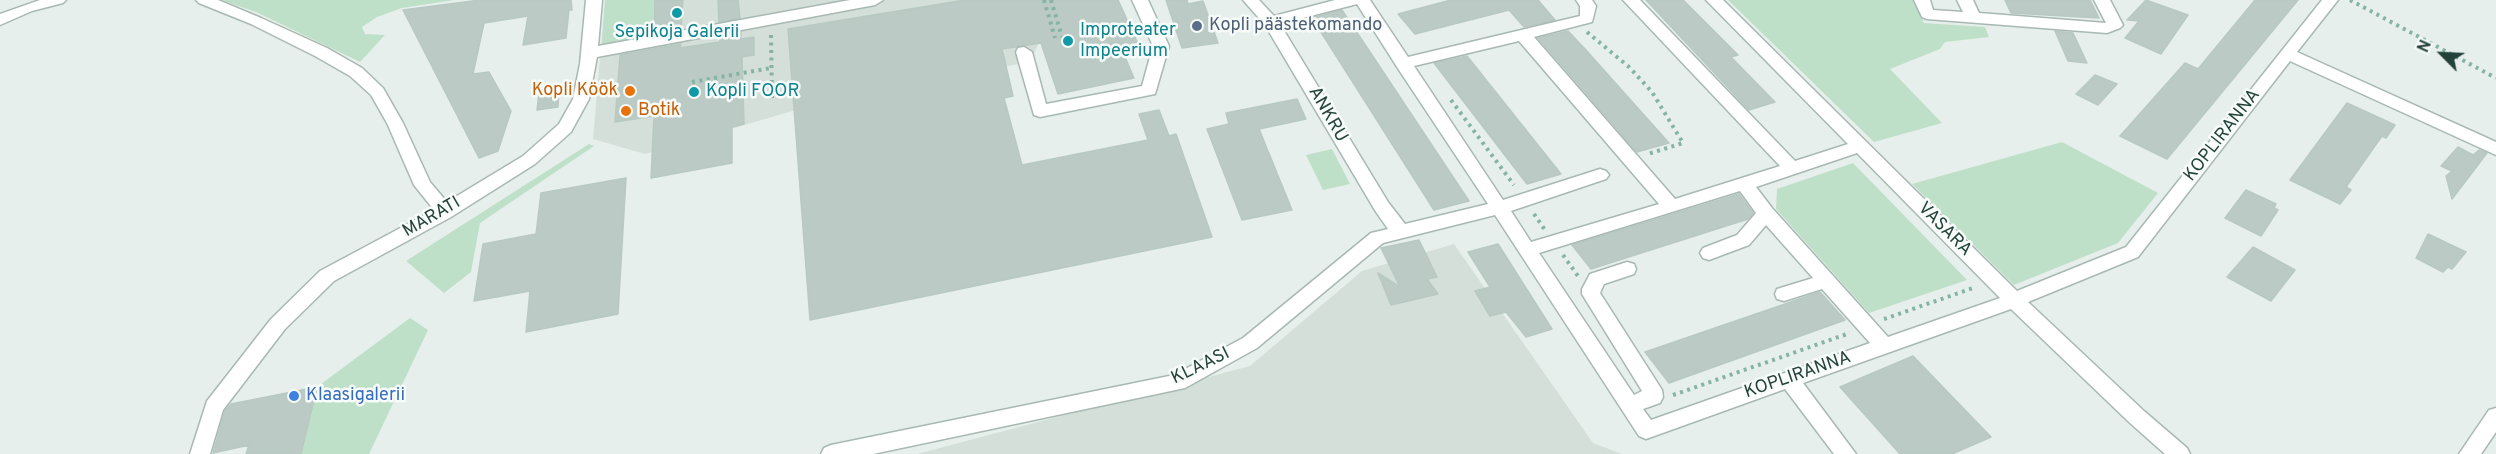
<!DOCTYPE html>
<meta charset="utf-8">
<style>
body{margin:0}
#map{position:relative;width:2496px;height:454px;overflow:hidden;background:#e6efeb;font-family:Overpass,sans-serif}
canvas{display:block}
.north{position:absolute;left:2412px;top:24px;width:60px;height:60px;-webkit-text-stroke:4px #f7fbf9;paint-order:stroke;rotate:294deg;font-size:16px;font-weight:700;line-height:24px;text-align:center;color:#24423a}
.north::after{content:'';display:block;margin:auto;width:21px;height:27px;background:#24423a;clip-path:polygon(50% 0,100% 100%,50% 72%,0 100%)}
</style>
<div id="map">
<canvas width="2496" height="454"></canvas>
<div class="north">N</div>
</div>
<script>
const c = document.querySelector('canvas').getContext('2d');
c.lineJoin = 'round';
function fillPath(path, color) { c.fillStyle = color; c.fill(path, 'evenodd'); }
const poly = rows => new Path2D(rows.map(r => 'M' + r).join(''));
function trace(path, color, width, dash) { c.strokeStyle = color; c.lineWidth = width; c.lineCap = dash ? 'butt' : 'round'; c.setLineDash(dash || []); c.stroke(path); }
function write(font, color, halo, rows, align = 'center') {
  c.font = font + ' Overpass,sans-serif'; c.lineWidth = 5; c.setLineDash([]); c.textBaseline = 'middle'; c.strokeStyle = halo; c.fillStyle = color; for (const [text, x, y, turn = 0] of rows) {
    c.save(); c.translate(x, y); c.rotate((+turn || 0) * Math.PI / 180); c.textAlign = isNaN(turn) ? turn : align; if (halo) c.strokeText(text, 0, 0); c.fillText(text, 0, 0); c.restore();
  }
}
fillPath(poly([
 [605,0,1059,0,1030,62,796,104,796,110,645,154,593,139],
 [1454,244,1593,443,1622,454,917,454,1250,366,1362,271]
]), '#d4dfda');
fillPath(poly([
 [221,0,454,0,402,8,377,17,362,27,365,34,385,35,360,62,256,12],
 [605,0,654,0,653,36,602,46],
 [1728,0,1914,0,1924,23,1985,27,1989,37,1945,42,1940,49,1890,69,1942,123,1874,142],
 [2062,142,2158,193,2118,243,2014,285,1912,184],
 [589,144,594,146,480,223,471,272,444,293,406,261],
 [1332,149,1350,184,1323,190,1306,155],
 [1853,163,1967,280,1869,313,1776,209,1777,189],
 [410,318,428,330,369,454,301,454,317,387]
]), '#bfe0c8');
const building = poly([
 [480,0,571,0,572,10,569,10,566,38,523,45,528,16,484,23,473,74,489,72,511,111,498,151,479,158,403,10,480,0],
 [655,0,683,0,681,28,654,34,655,0],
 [718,0,738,0,740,18,719,22,718,0],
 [965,0,1118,0,1139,46,1122,50,1134,78,1058,94,1041,43,1002,49,1013,96,1004,98,1022,165,1148,140,1139,114,1159,110,1169,136,1176,134,1212,237,810,320,788,29,965,0],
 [1166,0,1187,0,1188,4,1203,1,1218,43,1182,48,1166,0],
 [1451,0,1538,0,1555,20,1524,27,1509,10,1415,34,1398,14,1451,0],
 [1646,0,1683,0,1738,55,1731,57,1775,102,1749,110,1646,0],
 [2005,0,2090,0,2099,18,2011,13,2005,0],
 [2146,0,2188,15,2161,54,2125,38,2139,21,2127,20,2146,0],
 [2255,0,2298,0,2167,159,2120,136,2185,63,2198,69,2255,0],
 [1342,10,1469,201,1434,210,1312,18,1342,10],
 [1568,31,1585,49,1669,143,1637,152,1538,38,1568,31],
 [2055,31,2073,33,2087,63,2068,61,2055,31],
 [741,32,741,39,754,37,754,55,742,57,744,124,732,127,732,163,651,178,654,116,615,122,620,55,681,44,680,48,720,42,720,36,741,32],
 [1467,56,1561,174,1527,184,1434,63,1467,56],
 [2095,75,2117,84,2098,105,2076,94,2095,75],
 [559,90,558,107,537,110,539,93,559,90],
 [1297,99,1306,119,1259,129,1292,210,1242,220,1207,129,1229,124,1226,113,1297,99],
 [2347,103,2395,125,2386,138,2382,136,2346,187,2351,190,2340,204,2290,180,2347,103],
 [2458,147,2473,155,2479,150,2487,153,2452,199,2446,176,2452,171,2441,166,2458,147],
 [626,178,618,314,526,332,530,291,474,301,483,244,536,234,541,193,626,178],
 [2246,190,2276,204,2274,208,2278,210,2261,236,2225,218,2246,190],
 [1739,194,1753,213,1748,219,1591,269,1572,245,1739,194],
 [2428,234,2466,252,2452,269,2448,267,2443,272,2416,258,2428,234],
 [1419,240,1437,277,1427,279,1438,294,1391,305,1378,273,1400,287,1381,248,1419,240],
 [1498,244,1552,329,1526,337,1506,312,1490,316,1475,291,1490,287,1468,252,1498,244],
 [2253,247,2295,270,2271,301,2227,277,2253,247],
 [1820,292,1845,320,1669,383,1645,352,1820,292],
 [1913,356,1991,437,1952,454,1900,454,1840,387,1913,356],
 [317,387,301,454,246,454,249,445,213,453,225,411,231,404,317,387]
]);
fillPath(building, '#bbcac4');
trace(building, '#b8c9c2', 1.5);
const minor = poly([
 [40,0,66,0,63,3,32,11,0,25,0,14,40,0],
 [196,0,218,0,261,18,327,48,362,68,383,88,403,123,430,182,447,202,523,156,559,124,573,99,580,64,586,0,602,0,598,46,850,0,883,0,875,5,597,57,589,99,571,132,535,164,451,217,334,281,285,329,223,410,210,454,190,454,207,401,271,319,320,271,434,210,414,185,387,123,371,95,350,76,315,56,251,24,199,3,196,0],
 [1132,0,1148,0,1169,46,1155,94,1040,117,1034,115,1016,52,1018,48,1024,47,1032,52,1046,104,1142,86,1153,46,1132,0],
 [1243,0,1259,0,1274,16,1335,0,1370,0,1408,57,1580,16,1580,6,1576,0,1592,0,1596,6,1592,22,1534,37,1675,199,1780,166,1623,0,1640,0,1795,161,1848,144,1706,0,1723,0,2017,291,2126,247,2322,0,2338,0,2297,52,2496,142,2496,155,2290,61,2138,257,2028,302,2144,411,2187,448,2190,454,2165,454,2130,423,2011,309,1803,383,1856,454,1834,454,1785,389,1646,439,1639,436,1495,215,1383,243,1257,348,1185,388,873,454,821,454,824,448,831,445,1174,375,1243,338,1371,233,1388,229,1376,212,1265,25,1243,0],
 [1357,4,1397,67,1488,204,1405,224,1388,202,1280,24,1357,4],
 [1519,41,1659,204,1531,242,1511,211,1606,179,1609,175,1606,171,1600,169,1503,200,1414,66,1519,41],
 [1857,153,2000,298,1888,337,1772,208,1756,187,1857,153],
 [1740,191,1756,213,1737,235,1703,248,1700,253,1703,258,1709,260,1749,245,1766,225,1813,278,1777,289,1775,294,1777,299,1784,301,1822,289,1870,343,1651,420,1643,409,1660,403,1663,397,1662,390,1600,293,1604,284,1634,274,1636,269,1634,264,1627,262,1590,274,1582,289,1582,294,1642,391,1634,395,1539,253,1740,191],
 [1914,0,1930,0,1933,10,1963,12,1957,0,1973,0,1979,13,2106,23,2094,0,2110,0,2123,25,2120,28,2107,33,1927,19,1922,17,1914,0],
 [2496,408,2496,432,2481,454,2459,454,2489,410,2496,408]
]);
trace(minor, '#a8b8b2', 3);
trace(poly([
 [1044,0,1055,38],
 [1051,0,1062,37],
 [2350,0,2496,78],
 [1587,32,1629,67,1652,92,1683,143,1648,154],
 [771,35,772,98],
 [692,82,771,68],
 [1451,100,1514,185],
 [1534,214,1545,230],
 [1563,255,1578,276],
 [1884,319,1976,287],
 [1673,395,1850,333]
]), '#86b3a5', 4, [3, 4.5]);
fillPath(minor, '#fff');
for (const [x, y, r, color] of [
 [677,13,6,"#0f9aa8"],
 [1197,26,6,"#5c6f8a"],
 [1068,41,6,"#0f9aa8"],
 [630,91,6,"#e8710a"],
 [694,92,6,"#0f9aa8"],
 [626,111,6,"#e8710a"],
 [294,396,6,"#3f7fe0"]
]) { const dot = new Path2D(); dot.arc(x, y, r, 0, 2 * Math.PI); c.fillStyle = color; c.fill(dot); trace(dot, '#f7fbf9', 2); }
write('18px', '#4e5e75', '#f7fbf9', [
 ["Kopli päästekomando",1209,26]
], 'left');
write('18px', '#0d838f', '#f7fbf9', [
 ["Improteater",1080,31],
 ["Impeerium",1080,52],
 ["Sepikoja Galerii",677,33,"center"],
 ["Kopli FOOR",706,92]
], 'left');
write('18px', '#c56008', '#f7fbf9', [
 ["Kopli Köök",618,91],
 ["Botik",638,111,"left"]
], 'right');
write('18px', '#24423a', '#f7fbf9', [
 ["ANKRU",1327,115,60],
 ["KOPLIRANNA",2223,136,-52],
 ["MARATI",432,218,-30],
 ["VASARA",1944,230,45],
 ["KLAASI",1201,367,-26],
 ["KOPLIRANNA",1798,376,-19]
]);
write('18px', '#366cbe', '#f7fbf9', [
 ["Klaasigalerii",306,396]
], 'left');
</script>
